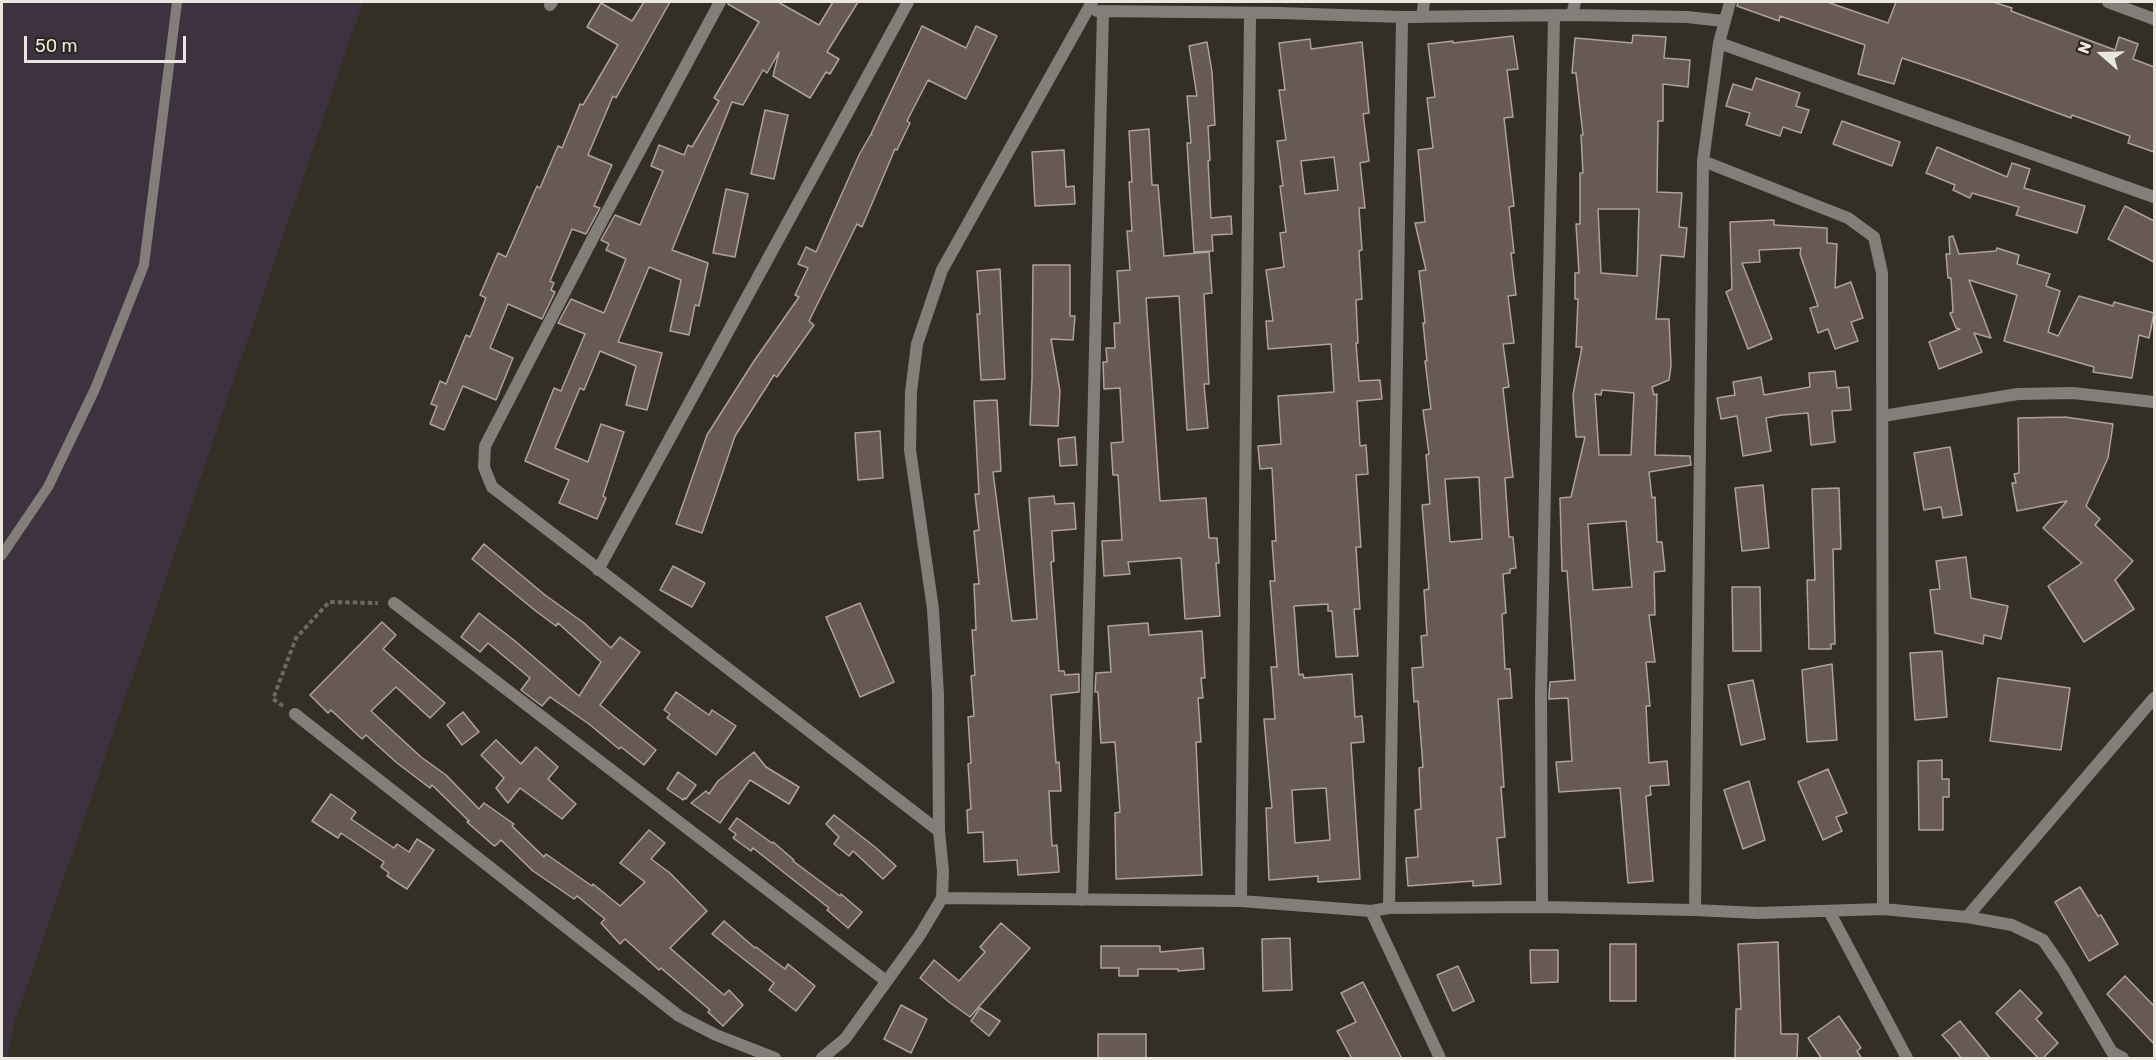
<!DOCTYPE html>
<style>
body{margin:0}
#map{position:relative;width:2156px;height:1060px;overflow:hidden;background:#342f24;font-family:Rubik,sans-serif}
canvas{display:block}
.frame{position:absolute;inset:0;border:3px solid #eae7e0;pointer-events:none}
.north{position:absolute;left:2072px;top:24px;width:60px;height:60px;-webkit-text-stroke:4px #2a251a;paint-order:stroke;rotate:290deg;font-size:16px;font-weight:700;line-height:24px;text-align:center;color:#eae7e0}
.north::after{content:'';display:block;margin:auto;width:21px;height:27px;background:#eae7e0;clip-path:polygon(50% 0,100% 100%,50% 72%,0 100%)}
.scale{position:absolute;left:24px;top:36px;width:162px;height:27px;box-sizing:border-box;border:3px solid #eae7e0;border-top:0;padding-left:8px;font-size:18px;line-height:21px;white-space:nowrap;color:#eae7e0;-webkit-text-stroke:4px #2a251a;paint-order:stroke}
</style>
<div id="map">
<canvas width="2156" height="1060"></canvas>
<div class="frame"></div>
<div class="north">N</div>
<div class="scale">50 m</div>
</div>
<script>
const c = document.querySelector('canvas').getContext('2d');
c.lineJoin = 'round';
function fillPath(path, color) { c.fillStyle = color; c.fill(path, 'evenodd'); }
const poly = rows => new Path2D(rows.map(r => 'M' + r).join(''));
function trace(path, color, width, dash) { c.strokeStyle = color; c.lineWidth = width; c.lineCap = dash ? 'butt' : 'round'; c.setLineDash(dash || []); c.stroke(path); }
fillPath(poly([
 [2,2,363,2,14,1024,7,1058,2,1058]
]), '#3e3241');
const building = poly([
 [644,2,670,2,616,98,613,96,588,155,612,165,594,206,600,208,586,234,572,229,550,281,554,283,551,290,555,292,542,319,508,304,490,348,513,358,496,400,463,386,444,430,430,424,437,406,431,404,440,381,446,384,466,335,470,337,486,298,480,295,498,253,506,257,537,186,540,188,558,146,562,148,580,104,583,105,618,45,587,27,601,3,632,21,644,2],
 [728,2,778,2,819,25,833,2,858,2,827,52,839,59,830,74,826,72,810,98,773,76,779,52,767,73,763,70,743,105,732,102,672,250,708,263,699,306,695,305,689,335,670,331,681,280,649,267,618,342,662,353,647,410,626,405,636,366,600,351,584,390,580,388,555,448,588,462,601,424,624,432,603,496,606,498,597,519,559,503,569,480,525,461,554,388,561,391,585,334,558,323,571,299,604,313,626,259,606,250,609,244,601,240,615,215,640,225,663,171,651,166,659,145,684,155,688,145,692,147,719,101,714,98,759,22,728,4,728,2],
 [1738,2,1827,2,1888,23,1896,2,1993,2,2012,8,2011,11,2115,50,2119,37,2138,44,2133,59,2154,67,2154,152,2128,143,2130,136,2072,115,2071,118,1965,79,1902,58,1894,84,1858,74,1865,45,1780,16,1779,21,1737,6,1738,2],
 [922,26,966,48,976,26,997,36,966,99,928,80,907,121,910,123,897,150,895,149,862,227,857,224,809,321,814,325,777,377,774,375,735,436,702,533,676,524,707,435,754,361,799,297,795,295,808,268,798,264,806,247,816,252,859,155,871,134,872,135,871,134,922,26],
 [1633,35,1666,37,1664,58,1690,60,1688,87,1663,84,1663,121,1658,121,1657,192,1682,193,1679,227,1687,228,1684,257,1661,255,1656,319,1669,319,1671,366,1669,380,1652,387,1654,395,1657,394,1655,455,1690,456,1691,465,1649,472,1652,498,1655,497,1657,542,1662,542,1665,571,1654,572,1655,615,1649,615,1655,662,1646,662,1650,706,1646,706,1649,763,1667,761,1669,785,1650,786,1651,795,1646,796,1653,881,1628,883,1620,788,1559,792,1556,762,1572,761,1568,698,1549,699,1549,695,1550,682,1575,680,1567,571,1562,571,1560,498,1571,497,1585,437,1576,437,1573,395,1582,347,1576,347,1578,299,1575,299,1575,273,1579,273,1576,224,1580,224,1580,173,1583,173,1581,135,1583,135,1576,73,1572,73,1575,38,1632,43,1633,35],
 [1598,209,1639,209,1637,276,1601,273,1598,209],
 [1602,390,1634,393,1631,455,1599,455,1595,394,1601,395,1602,390],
 [1626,521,1632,587,1593,590,1588,524,1626,521],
 [1513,36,1518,69,1507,70,1513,117,1504,118,1514,206,1509,207,1514,253,1511,253,1516,295,1508,296,1514,343,1503,344,1509,387,1503,388,1513,477,1505,478,1509,537,1513,537,1516,568,1510,569,1510,573,1503,574,1506,613,1502,614,1505,669,1510,669,1512,698,1498,699,1504,787,1501,787,1505,837,1497,838,1501,884,1473,886,1473,881,1408,886,1406,858,1418,857,1415,810,1421,809,1419,768,1423,767,1418,701,1414,702,1412,668,1423,667,1421,636,1427,635,1424,590,1429,589,1422,505,1430,504,1426,455,1429,454,1423,410,1431,409,1425,361,1427,361,1423,323,1425,323,1419,271,1426,270,1415,223,1425,222,1418,150,1433,148,1427,98,1435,97,1428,44,1453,41,1453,43,1513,36],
 [1479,477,1482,539,1450,542,1445,479,1479,477],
 [1310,39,1311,49,1362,42,1369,113,1363,114,1369,161,1360,163,1365,208,1359,208,1362,250,1359,251,1362,299,1356,300,1358,343,1356,343,1359,381,1380,380,1382,399,1357,401,1360,446,1366,445,1368,474,1356,475,1361,547,1356,547,1360,609,1354,609,1358,656,1336,657,1332,611,1328,611,1328,604,1294,606,1299,675,1303,674,1304,678,1352,674,1355,717,1362,716,1364,742,1351,743,1360,879,1318,882,1318,876,1269,880,1266,808,1272,808,1264,719,1275,719,1271,667,1277,667,1270,581,1275,581,1272,541,1276,541,1272,468,1260,469,1258,446,1281,444,1278,396,1334,392,1331,344,1268,349,1266,321,1273,321,1266,270,1284,267,1280,233,1286,232,1280,186,1283,186,1277,141,1286,140,1279,90,1285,90,1279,43,1310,39],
 [1334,157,1338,190,1305,194,1301,161,1334,157],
 [1326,788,1330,840,1295,843,1292,790,1326,788],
 [1207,42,1212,72,1215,125,1208,126,1210,160,1208,161,1211,218,1231,216,1232,234,1212,235,1213,251,1194,252,1187,143,1191,143,1187,96,1197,96,1189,46,1207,42],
 [1756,78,1800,93,1796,106,1809,110,1801,133,1783,127,1780,136,1746,125,1750,113,1726,106,1733,84,1752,90,1756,78],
 [765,110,788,115,774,179,751,174,765,110],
 [1842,121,1900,142,1892,166,1833,144,1842,121],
 [1149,129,1152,185,1158,185,1164,256,1209,252,1212,293,1204,294,1209,384,1204,384,1208,428,1187,430,1179,296,1146,298,1160,501,1206,498,1209,538,1217,538,1219,563,1216,563,1220,616,1185,619,1181,558,1128,562,1130,574,1104,576,1102,541,1122,540,1118,475,1113,475,1111,443,1123,442,1120,388,1104,389,1103,362,1107,362,1106,348,1115,348,1114,323,1120,323,1117,271,1130,270,1127,231,1132,231,1129,182,1132,182,1129,131,1149,129],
 [1937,147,2007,177,2012,163,2030,169,2024,188,2085,206,2077,233,2016,215,2019,207,1972,193,1970,198,1953,190,1955,185,1926,173,1937,147],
 [1064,150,1066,187,1074,186,1075,204,1035,206,1032,152,1064,150],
 [726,189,748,194,735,257,713,253,726,189],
 [2125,206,2154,221,2154,262,2108,239,2125,206],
 [1774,220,1774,225,1827,228,1827,243,1837,244,1835,288,1851,282,1863,318,1851,322,1858,341,1835,349,1828,329,1818,333,1810,308,1818,306,1800,254,1801,248,1759,250,1760,262,1742,263,1772,339,1748,349,1726,292,1732,289,1730,222,1774,220],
 [1953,236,1959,254,1996,251,1997,248,2019,255,2017,264,2050,274,2046,286,2060,291,2048,332,2058,336,2079,296,2113,306,2114,302,2154,313,2149,338,2139,335,2132,378,2093,372,2094,367,2004,341,2017,295,1969,280,1991,338,1974,333,1982,352,1939,369,1929,342,1960,329,1956,328,1950,313,1953,312,1951,278,1948,278,1946,254,1950,254,1949,237,1953,236],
 [1033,265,1070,265,1070,316,1075,316,1073,340,1051,339,1060,391,1058,426,1030,425,1032,379,1033,265],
 [1000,269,1005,379,981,380,977,314,980,314,977,271,1000,269],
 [1835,371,1837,388,1849,387,1851,410,1832,411,1835,442,1811,445,1808,413,1782,415,1766,418,1771,451,1743,456,1737,416,1721,419,1717,398,1735,395,1733,382,1761,377,1764,395,1810,387,1809,373,1835,371],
 [997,400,1001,471,993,472,1012,621,1037,619,1029,498,1054,496,1055,504,1074,503,1076,529,1052,531,1054,561,1051,562,1059,671,1064,671,1065,675,1079,674,1079,692,1051,695,1056,763,1059,762,1061,791,1049,791,1052,846,1057,845,1059,872,1018,875,1017,860,984,862,983,832,968,833,967,810,971,809,968,764,971,763,968,717,974,716,971,676,975,675,972,630,976,630,974,584,979,584,974,531,979,530,975,494,979,494,974,401,997,400],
 [2065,417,2113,424,2108,458,2086,506,2100,519,2095,525,2133,561,2115,580,2134,609,2084,642,2048,586,2082,563,2043,528,2067,501,2017,511,2012,483,2016,483,2014,474,2019,473,2018,418,2065,417],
 [880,431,883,478,858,480,855,433,880,431],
 [1075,437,1077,465,1060,466,1058,439,1075,437],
 [1950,447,1962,515,1943,518,1941,507,1924,510,1914,453,1950,447],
 [1763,485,1769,548,1742,551,1735,488,1763,485],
 [1839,488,1841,549,1833,549,1835,644,1831,644,1831,649,1809,649,1807,580,1815,580,1812,489,1839,488],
 [484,544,545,595,584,623,611,648,620,637,640,652,600,705,656,750,644,765,621,747,619,749,589,724,550,697,542,706,521,690,530,678,488,643,480,652,461,637,479,613,515,641,579,696,601,662,558,623,556,626,537,612,472,559,484,544],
 [1966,557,1971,598,2008,606,2001,639,1984,635,1983,644,1935,633,1930,590,1940,589,1936,561,1966,557],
 [673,566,705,583,692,607,660,590,673,566],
 [1732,587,1760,587,1761,651,1733,651,1732,587],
 [860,603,894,682,860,697,826,617,860,603],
 [382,622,396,635,383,649,445,703,430,718,396,687,371,711,421,757,446,775,479,809,484,803,514,824,512,826,544,857,546,854,592,886,593,884,620,906,645,882,620,863,649,830,665,843,651,859,670,873,707,911,670,948,724,995,729,990,743,1005,723,1026,708,1012,710,1010,661,968,659,970,625,939,620,944,601,923,605,919,577,896,574,899,533,871,501,840,495,846,493,845,467,822,469,821,432,785,430,788,397,763,366,735,362,739,331,710,328,713,310,695,382,622],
 [1148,623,1149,635,1202,631,1205,678,1201,678,1203,698,1198,698,1201,742,1196,742,1202,875,1116,879,1115,813,1120,812,1115,742,1101,743,1098,692,1095,692,1096,673,1111,672,1108,626,1148,623],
 [1942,651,1947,717,1915,720,1910,653,1942,651],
 [1832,664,1837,740,1807,742,1802,670,1832,664],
 [1998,678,2070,688,2061,750,1990,741,1998,678],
 [1753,680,1765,739,1741,745,1728,685,1753,680],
 [676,692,709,715,712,710,736,726,716,755,667,718,670,714,664,710,676,692],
 [463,712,479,732,462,745,447,725,463,712],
 [496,740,521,764,536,747,558,767,548,779,576,804,562,819,520,788,508,803,496,788,504,778,481,755,496,740],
 [754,752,766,767,799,787,789,804,750,780,720,823,691,803,706,791,709,794,718,781,754,752],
 [1942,760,1942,779,1949,779,1949,797,1943,797,1943,830,1919,830,1918,761,1942,760],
 [1828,769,1847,813,1836,817,1842,831,1823,840,1798,782,1828,769],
 [678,772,696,785,686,799,684,798,683,800,667,789,678,772],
 [1749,781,1765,840,1743,849,1724,790,1749,781],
 [331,794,356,812,351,819,394,848,397,844,409,852,417,839,434,850,407,889,387,876,389,873,381,867,384,862,341,833,338,838,312,821,331,794],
 [834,815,875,847,896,866,883,879,853,851,849,856,834,844,839,837,826,824,834,815],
 [737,818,772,843,773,842,794,860,793,861,840,896,841,894,862,912,848,928,827,910,829,908,753,848,751,851,733,838,736,834,729,829,737,818],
 [2080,887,2098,916,2101,915,2118,944,2089,961,2055,902,2080,887],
 [724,921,755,948,756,947,785,969,788,964,815,986,796,1011,769,990,774,983,712,934,724,921],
 [1001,923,1030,948,970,1017,949,1002,920,978,934,960,959,981,985,952,980,947,1001,923],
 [1290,938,1292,990,1263,991,1262,939,1290,938],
 [1778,942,1781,1034,1798,1034,1797,1059,1735,1059,1736,1009,1741,1009,1738,944,1778,942],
 [1610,944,1636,944,1636,1001,1610,1001,1610,944],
 [1101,946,1160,946,1160,952,1203,948,1204,969,1178,971,1178,969,1138,969,1138,976,1119,976,1119,968,1101,968,1101,946],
 [1530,950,1558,950,1558,982,1531,983,1530,950],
 [1458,966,1474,1001,1453,1011,1437,975,1458,966],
 [2125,976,2154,1006,2154,1044,2107,994,2125,976],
 [1363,982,1402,1059,1352,1059,1337,1031,1356,1022,1341,993,1363,982],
 [2020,990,2042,1013,2036,1019,2058,1043,2042,1059,2039,1059,1996,1013,2020,990],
 [901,1005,927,1019,911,1053,884,1039,901,1005],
 [980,1008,1000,1021,989,1036,971,1021,980,1008],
 [1839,1016,1861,1048,1857,1051,1862,1059,1822,1059,1808,1038,1839,1016],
 [1960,1021,1978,1043,1991,1059,1962,1059,1951,1045,1942,1035,1960,1021],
 [1098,1034,1146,1034,1146,1059,1098,1059,1098,1034]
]);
fillPath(building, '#665a52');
trace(building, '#b0a29a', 1.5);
trace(poly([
 [283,706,273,699,296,638,329,602,378,603]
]), '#6d685f', 4, [4.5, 3]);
trace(poly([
 [2,555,48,487,95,389,144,265,177,2]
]), '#847e7a', 10);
trace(poly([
 [720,2,595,234,485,446,484,467,492,487,939,831],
 [2108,2,2154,19],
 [550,5,552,2],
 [1097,11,1280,13,1402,17,1572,15,1687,17,1723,21],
 [1572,15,1575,2],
 [1422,17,1424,2],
 [1719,43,2154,197],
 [1703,161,1848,218,1874,237,1882,273,1883,909],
 [1883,416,2018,394,2073,393,2154,402],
 [598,570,908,2],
 [394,603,886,981],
 [295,714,679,1016,716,1035,775,1058],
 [942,898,1241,901,1371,911,1389,908,1542,907,1695,910,1758,913,1883,909,1967,917,2012,925,2043,940,2063,969,2112,1052,2123,1058],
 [1082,900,1103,11],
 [1241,901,1250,13],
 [1542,907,1541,695,1554,16],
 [1389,908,1402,17],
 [1695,910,1703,161,1719,43,1730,2],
 [1371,911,1440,1058],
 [1829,911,1907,1058],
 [1967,917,2154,698],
 [822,1058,845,1039,920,935,942,898,943,871,939,831,938,694,933,609,910,450,911,392,917,344,942,270,1092,2]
]), '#847e7a', 12);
</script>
